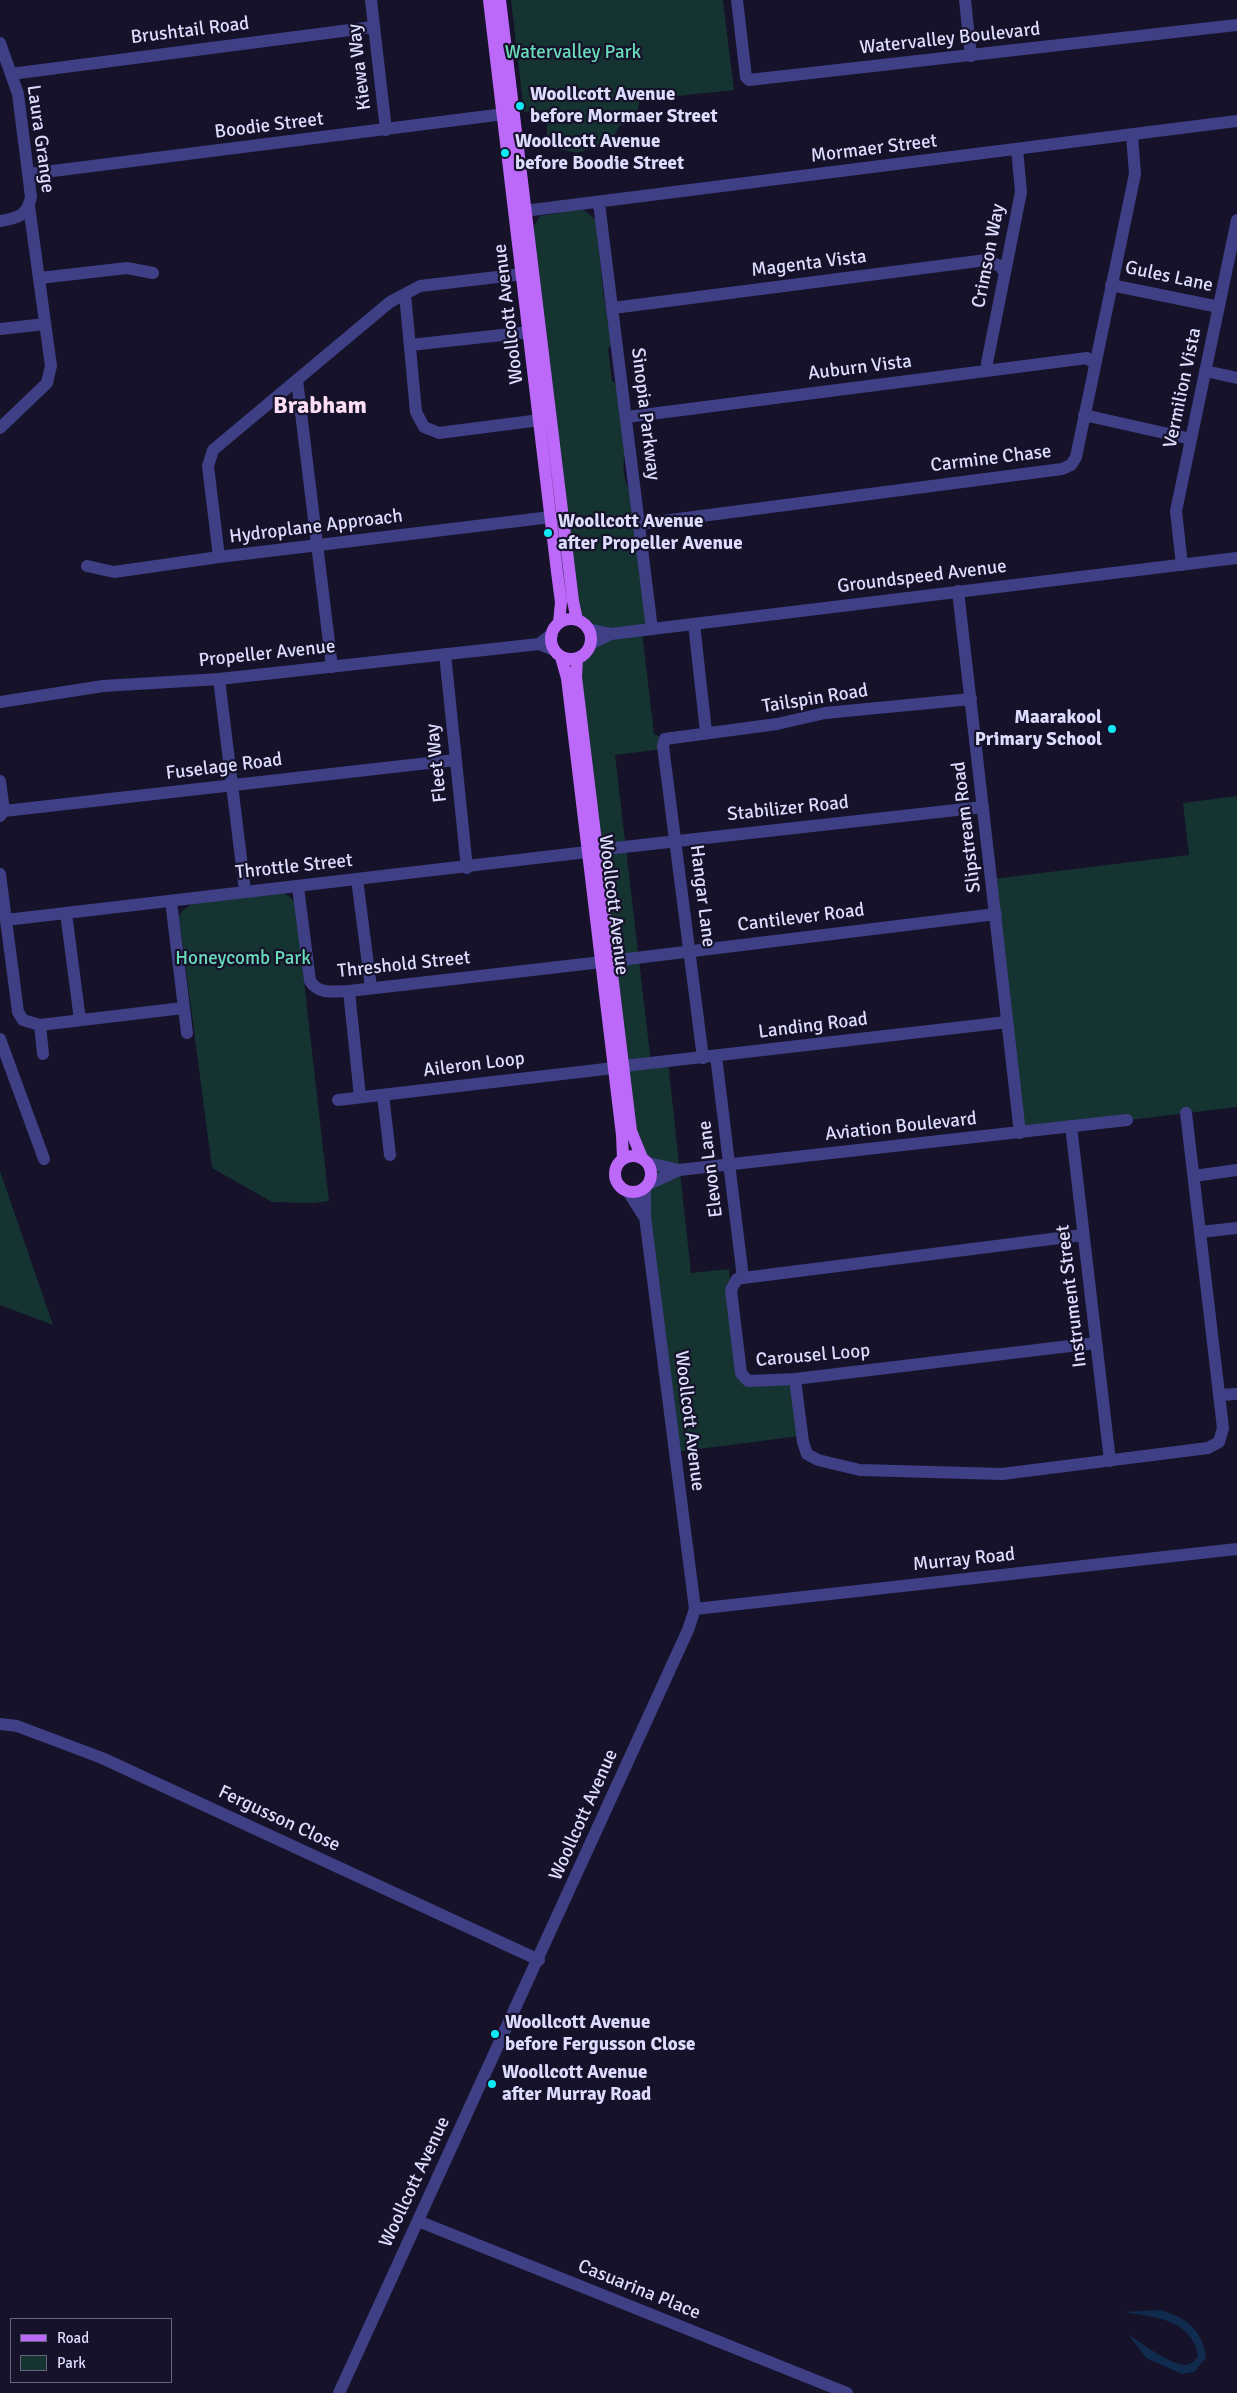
<!DOCTYPE html>
<html>
<head>
<meta charset="utf-8">
<style>
  body { margin:0 }
  #map { position:relative; width:1237px; height:2393px; overflow:hidden; background:#15122a; font-family:Signika,sans-serif }
  canvas { display:block }
  .legend { position:absolute; left:10px; top:2318px; width:162px; height:65px; box-sizing:border-box; background:#15122a; border:1px solid #65637f; margin:0; padding:6px 9px; list-style:none; font-size:15px; color:#dedcfe }
  .legend li { display:flex; align-items:center; gap:10px; height:25px }
  .legend b { width:25px; border:1px solid #65637f }
</style>
</head>
<body>
<div id="map">
<canvas width="1237" height="2393"></canvas>
<ul class="legend">
<li><b style="height:6px;background:#bc68f9"></b>Road</li>
<li><b style="height:14px;background:#153331"></b>Park</li>
</ul>
</div>
<script>
const g = document.querySelector('canvas').getContext('2d');
g.lineJoin = 'round';
function fill(path, color) { g.fillStyle = color; g.fill(path, 'evenodd'); }
function trace(path, color, width, dash) { g.strokeStyle = color; g.lineWidth = width; g.lineCap = dash ? 'butt' : 'round'; g.setLineDash(dash || []); g.stroke(path); }
function label(font, color, halo, rows, align = 'center') {
  g.font = font + ' Signika,sans-serif'; g.lineWidth = 4.5; g.setLineDash([]); g.textBaseline = 'middle'; g.strokeStyle = halo; g.fillStyle = color; for (const [text, x, y, turn = 0] of rows) {
    g.save(); g.translate(x, y); g.rotate((+turn || 0) * Math.PI / 180); g.textAlign = isNaN(turn) ? turn : align; if (halo) g.strokeText(text, 0, 0); g.fillText(text, 0, 0); g.restore();
  }
}
fill(new Path2D(`
  M511 0H723L734 90 640 100 634 123 620 125 610 143 577 153 555 148 547 135V110L524 112Z
  M583 209 596 220 603 291 612 344 608 349 612 381 617 385 626 454C621 462 624 484 631 491L652 629 642 631 654 734 665 739 664 749 615 755 651 1063 668 1062 691 1273 729 1269 741 1373 744 1377 795 1379 800 1436 675 1452 645 1217 652 1174 632 1134 577 658 583 655 590 644 588 629 577 620 532 229 540 216Z
  M1237 796V1107L1020 1133 992 879 1189 855 1183 803Z
  M284 892 295 902 329 1201 313 1203 272 1202 212 1168 179 917 182 911 193 903Z
  M0 1171 53 1325 0 1305Z`), '#153331');
fill(new Path2D(`
  M1161 2310C1187 2319 1202 2328 1206 2358L1194 2372 1182 2374 1146 2358 1129 2335C1141 2343 1171 2365 1185 2365 1191 2365 1194 2361 1198 2357 1193 2319 1154 2317 1124 2312Z`), '#112b4e');
trace(new Path2D(`
  M371 0 386 130
  M737 0 746 77 749 80 1237 25
  M965 0 971 56
  M0 43 18 94 31 197C27 216 18 218 0 221
  M11 74 373 27
  M29 174 512 113
  M599 203 652 629
  M516 212 1237 121
  M40 278 127 268 153 273
  M1111 285 1219 307
  M405 294 416 412 424 427 439 433 540 420
  M613 308 986 260 1000 266 1005 273
  M0 329 45 324
  M410 345 530 332
  M988 370 987 363 1021 192 1017 149
  M1205 371 1237 378
  M297 380 332 667
  M1084 415 1191 439
  M627 417 1087 358 1095 364
  M0 428 47 383 51 366 29 206
  M640 524 1062 469 1071 465 1076 457 1135 174 1132 135
  M219 557 208 466 213 450 390 302 420 286 523 274
  M1182 565 1176 511 1237 220
  M87 566 114 572 219 557 551 517
  M958 591 1020 1133
  M694 624 706 732
  M588 629 611 634
  M539 644 552 634
  M590 644 611 634 1237 558
  M445 654 467 868
  M219 679 245 891
  M0 702 103 686 219 679 539 644 554 650
  M0 781 4 811
  M0 816 4 811 455 760
  M597 850 983 807
  M0 874 18 1012 23 1020 40 1025 183 1008
  M357 879 371 988
  M298 887 310 981C319 995 333 991 349 991L602 962
  M171 901 187 1033
  M66 913 80 1020
  M6 920 587 852
  M611 961 996 914
  M349 991 360 1097
  M40 1025 43 1054
  M0 1039 44 1159
  M716 1056 743 1278
  M703 1058 663 746 665 739 777 724 825 713 971 699
  M624 1066 1007 1022
  M383 1095 390 1155
  M338 1100 614 1068
  M1071 1126 1110 1461
  M648 1163 679 1170
  M1194 1176 1237 1170
  M649 1184 679 1170 1127 1120
  M629 1193 643 1215
  M1200 1232 1237 1228
  M1083 1235 743 1278 737 1279 731 1290 741 1373 748 1381 795 1379 1095 1343
  M795 1379 803 1442 807 1454 818 1460 860 1470 1002 1474 1208 1448 1219 1442 1223 1428 1186 1113
  M1219 1395 1237 1394
  M695 1609 1237 1549
  M0 1724 17 1726 102 1758 539 1960
  M418 2221 847 2393
  M339 2393 688 1630 695 1609 645 1217V1189`), '#3f3f86', 12);
trace(new Path2D(`
  M489 0 557 572 561 602 559 623
  M500 0 573 601 577 620
  M551 639a20 20 0 1 1 40 0a20 20 0 1 1-40 0Z
  M561 657 567 678 622 1135 623 1159
  M577 658 576 677 631 1131 642 1158
  M615 1174a18 18 0 1 1 36 0a18 18 0 1 1-36 0Z`), '#bc68f9', 12);
for (const [x, y, r, color] of [
  [520,106,5,"#10e9f5"],
  [505,153,5,"#10e9f5"],
  [548,533,5,"#10e9f5"],
  [1112,729,5,"#10e9f5"],
  [495,2034,5,"#10e9f5"],
  [492,2084,5,"#10e9f5"]
]) { const dot = new Path2D(); dot.arc(x, y, r, 0, 2 * Math.PI); g.fillStyle = color; g.fill(dot); trace(dot, '#15122a', 2); }
label('19px', '#dedcfe', '#15122a', [
  ["Brushtail Road",190,31,-7],
  ["Watervalley Boulevard",950,39,-6],
  ["Kiewa Way",360,67,-97],
  ["Boodie Street",269,126,-7],
  ["Laura Grange",40,139,82],
  ["Mormaer Street",874,149,-7],
  ["Crimson Way",989,256,-79],
  ["Magenta Vista",809,264,-7],
  ["Gules Lane",1169,277,12],
  ["Woollcott Avenue",509,314,-97],
  ["Auburn Vista",860,368,-7],
  ["Vermilion Vista",1183,388,-78],
  ["Sinopia Parkway",645,414,83],
  ["Carmine Chase",991,459,-7],
  ["Hydroplane Approach",316,527,-7],
  ["Groundspeed Avenue",922,577,-7],
  ["Propeller Avenue",267,654,-6],
  ["Tailspin Road",815,699,-9],
  ["Fleet Way",437,763,-96],
  ["Fuselage Road",224,767,-7],
  ["Stabilizer Road",788,809,-6],
  ["Slipstream Road",967,827,-97],
  ["Throttle Street",294,867,-6],
  ["Hangar Lane",702,896,83],
  ["Woollcott Avenue",613,905,83],
  ["Cantilever Road",801,918,-7],
  ["Threshold Street",404,965,-6],
  ["Landing Road",813,1026,-7],
  ["Aileron Loop",474,1065,-7],
  ["Aviation Boulevard",901,1127,-6],
  ["Elevon Lane",711,1169,-97],
  ["Instrument Street",1072,1296,-97],
  ["Carousel Loop",813,1356,-5],
  ["Woollcott Avenue",689,1421,83],
  ["Murray Road",964,1560,-6],
  ["Woollcott Avenue",584,1815,-66],
  ["Fergusson Close",279,1819,25],
  ["Woollcott Avenue",415,2182,-65],
  ["Casuarina Place",639,2290,22]
]);
label('19px', '#69dcba', '#15122a', [
  ["Watervalley Park",573,53],
  ["Honeycomb Park",243,959]
]);
label('bold 19px', '#dedcfe', '#15122a', [
  ["Woollcott Avenue",530,95],
  ["before Mormaer Street",530,117],
  ["Woollcott Avenue",515,142],
  ["before Boodie Street",515,164],
  ["Woollcott Avenue",558,522],
  ["after Propeller Avenue",558,544],
  ["Maarakool",1102,718,"right"],
  ["Primary School",1102,740,"right"],
  ["Woollcott Avenue",505,2023],
  ["before Fergusson Close",505,2045],
  ["Woollcott Avenue",502,2073],
  ["after Murray Road",502,2095]
], 'left');
label('bold 24px', '#fedef4', '#15122a', [
  ["Brabham",320,407]
]);
</script>
</body>
</html>
